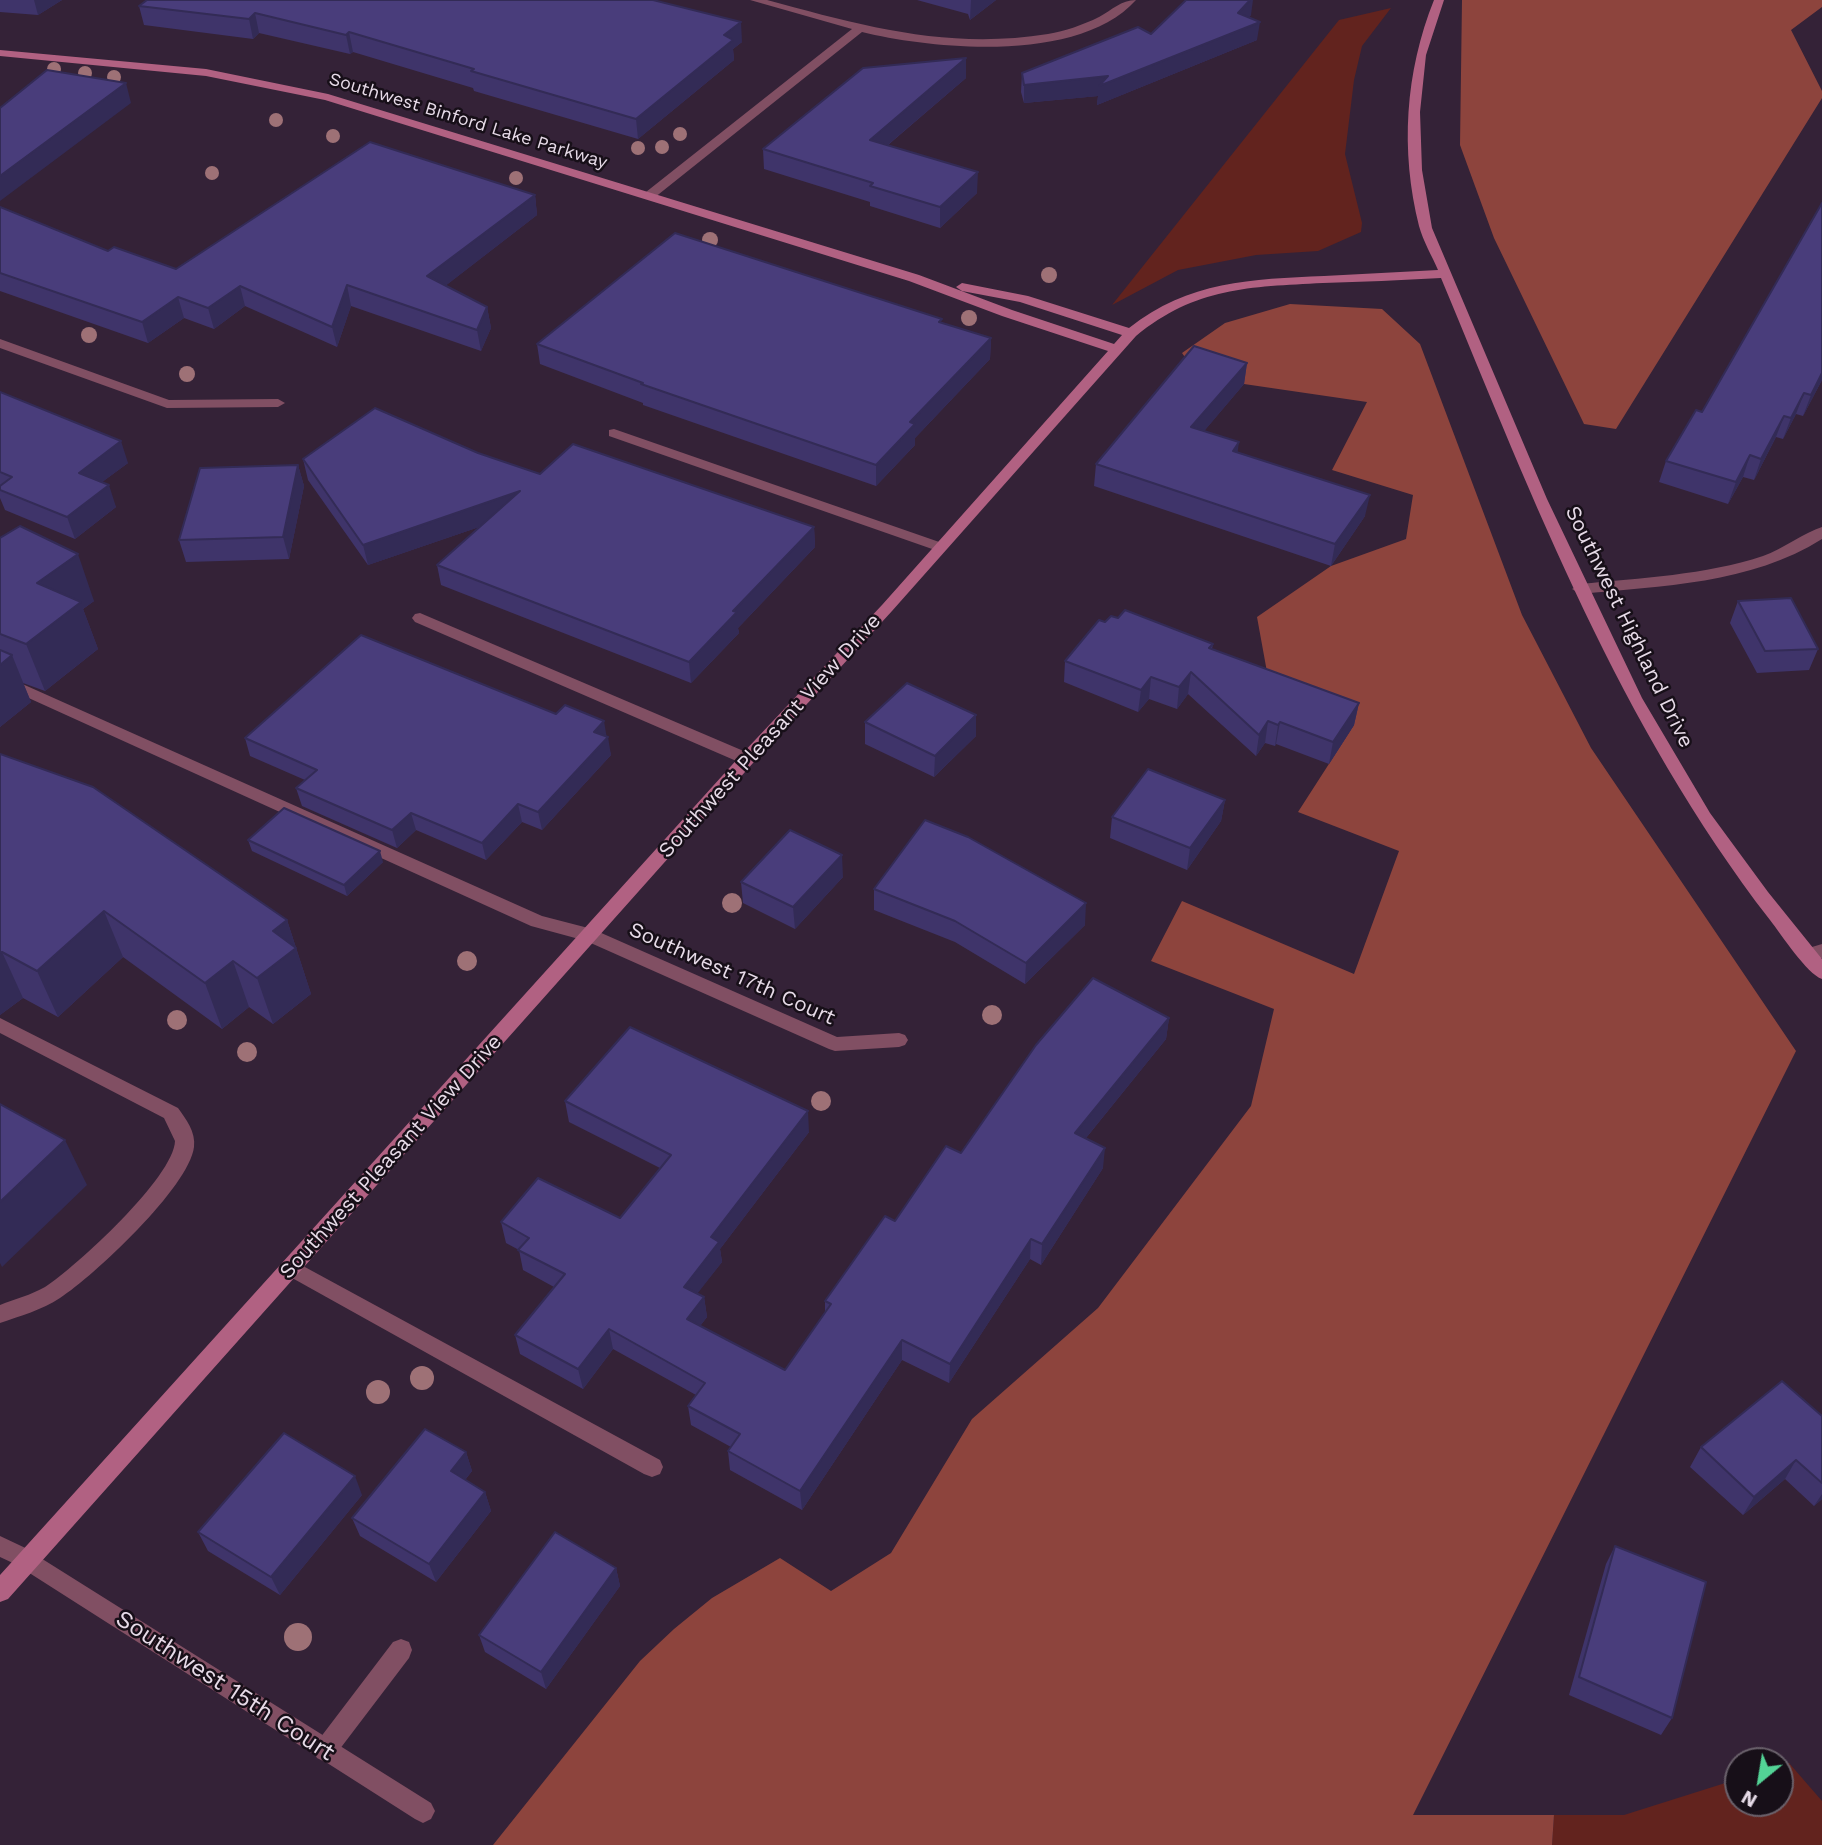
<!DOCTYPE html>
<html>
<head>
<meta charset="utf-8">
<style>
  body { margin:0 }
  #map { position:relative; width:1822px; height:1845px; overflow:hidden; background:#342237; font-family:"Work Sans",sans-serif }
  canvas { display:block }
  .north { position:absolute; left:1724px; top:1747px; width:70px; height:70px; box-sizing:border-box; background:#170f18; border:2px solid #6a616b; border-radius:50%; rotate:210deg; font-size:19px; font-weight:700; line-height:28px; text-align:center; color:#e7dbe8 }
  .north::after { content:''; display:block; margin:auto; width:24px; height:32px; background:#53d396; clip-path:polygon(50% 0,100% 100%,50% 72%,0 100%) }
</style>
</head>
<body>
<div id="map">
<canvas width="1822" height="1845"></canvas>
<div class="north">N</div>
</div>
<script>
const g = document.querySelector('canvas').getContext('2d');
g.lineJoin = 'round';
function fill(path, color) { g.fillStyle = color; g.fill(path, 'evenodd'); }
function trace(path, color, width, dash) { g.strokeStyle = color; g.lineWidth = width; g.lineCap = dash ? 'butt' : 'round'; g.setLineDash(dash || []); g.stroke(path); }
function label(font, color, halo, rows, align = 'center') {
  g.font = font + ' "Work Sans",sans-serif'; g.lineWidth = 5; g.setLineDash([]); g.textBaseline = 'middle'; g.strokeStyle = halo; g.fillStyle = color; for (const [text, x, y, turn = 0] of rows) {
    g.save(); g.translate(x, y); g.rotate((+turn || 0) * Math.PI / 180); g.textAlign = isNaN(turn) ? turn : align; if (halo) g.strokeText(text, 0, 0); g.fillText(text, 0, 0); g.restore();
  }
}
fill(new Path2D(`
  M1391 8 1362 46 1354 80 1345 154 1362 223 1361 232 1318 251 1256 255 1178 270 1112 305 1339 20Z
  M1789 1763 1822 1801V1845H1552L1554 1815H1624L1738 1779V1803H1780V1766Z`), '#62231e');
fill(new Path2D(`
  M1462 0H1822V7L1791 30 1822 91V98L1616 429 1584 424 1494 238 1460 145Z
  M1290 304 1382 309 1420 344 1522 615 1591 748 1796 1051 1413 1815H1554L1552 1845H493L640 1661 674 1629 712 1598 780 1558 831 1591 891 1553 972 1419 1098 1308 1251 1106 1274 1009 1151 961 1182 901 1354 974 1399 851 1298 812 1354 725 1271 694 1257 617 1331 566 1406 539 1413 495 1332 470 1367 402 1244 384 1192 367 1182 353 1225 323Z`), '#8d443d');
fill(new Path2D(`
  M614 429 945 544 947 547 940 552 935 550 609 436V430Z
  M420 613 753 755 755 759 747 765 741 763 415 622 412 618 415 614Z
  M0 674 542 916 596 930 599 935 596 940 590 942 531 926 0 685Z
  M0 1018 178 1108C186 1119 196 1132 194 1147 189 1187 94 1276 60 1298 42 1310 20 1316 0 1323V1305C15 1299 31 1295 45 1287 76 1267 174 1177 175 1141L164 1118 0 1033Z
  M292 1260 660 1460 663 1467 660 1474 652 1477 644 1474 285 1274 282 1268 285 1262Z
  M0 1536 36 1553 39 1560 36 1567 28 1570 0 1557Z
  M401 1639 409 1642 412 1650 409 1658 333 1758 325 1762 317 1758 313 1750 317 1742 393 1642Z`), '#814f63');
fill(new Path2D(`
  M750 0H767C863 26 948 50 1048 34 1065 31 1083 25 1099 17 1112 10 1121 0 1136 0 1080 63 936 50 862 32L654 198H646V192L852 29Z
  M0 339 169 400 278 399 285 403 278 407 167 408 0 348Z
  M1822 527V539C1751 584 1661 586 1580 594L1572 589 1580 584C1641 578 1705 575 1763 556 1783 549 1805 532 1822 527Z
  M590 928 837 1037 899 1033 905 1035 908 1040 905 1045 899 1047 835 1051 829 1049 584 940 581 935 584 930Z
  M1822 944V958L1808 962 1802 960 1799 955 1802 950Z
  M28 1550 431 1803 435 1811 431 1819 423 1823 415 1819 20 1567 17 1560 20 1553Z`), '#814f63');
fill(new Path2D(`
  M1434 0H1444L1426 55 1420 112 1422 170 1432 228 1547 499 1642 698 1710 813 1768 892 1822 959V979C1807 974 1781 934 1770 920 1618 722 1536 506 1441 278 1401 280 1362 282 1323 283 1249 287 1196 287 1136 336L892 611 753 763 8 1599 0 1602V1575L741 755 882 605 1108 351 1002 316 909 281 325 100 206 76 0 56V50L206 69 328 94 919 275 1012 310 1114 344 1122 335 1020 302 962 291 956 287 962 283 1028 296 1129 328C1188 281 1252 279 1324 276 1362 274 1400 272 1438 270 1432 256 1423 241 1419 226 1400 151 1405 72 1434 0Z`), '#b16182');
g.fillStyle = '#9e7176';
for (const [x, y, r] of [
  [54,69,7],
  [85,73,7],
  [114,77,7],
  [276,120,7],
  [680,134,7],
  [333,136,7],
  [662,147,7],
  [638,148,7],
  [212,173,7],
  [516,178,7],
  [710,240,8],
  [1049,275,8],
  [969,318,8],
  [89,335,8],
  [187,374,8],
  [732,903,10],
  [467,961,10],
  [992,1015,10],
  [177,1020,10],
  [247,1052,10],
  [821,1101,10],
  [422,1378,12],
  [378,1392,12],
  [298,1637,14]
]) { g.beginPath(); g.arc(x, y, r, 0, 2 * Math.PI); g.fill(); }
fill(new Path2D(`
  M0 0H62L38 15 0 12Z
  M917 0H996L970 20 968 14Z
  M139 6 742 42 733 49 734 60 638 139 474 91 473 88 353 52 350 54 259 33 253 39 144 25Z
  M1251 15 1249 17 1257 40 1097 105 1098 96 1024 103 1021 92 1022 73 1151 34Z
  M966 58V78L888 145 977 193 940 228 870 206V202L764 169 763 149Z
  M535 195 537 215 445 286 487 307 491 328 481 351 351 306 337 347 245 306 214 329 184 318 148 343 0 291V207L108 251 176 269Z
  M942 323 991 338 990 359 915 438V445L876 486 643 405V403L540 364 537 344Z
  M1247 363 1244 384 1204 431 1238 452 1365 516 1331 566 1094 486 1096 464Z
  M1822 380 1803 416 1796 414 1783 439 1776 437 1754 480 1743 477 1728 504 1659 482 1666 461 1702 412Z
  M0 392 128 463 102 482 116 507 75 539 5 510 0 498Z
  M478 453 540 474 814 527 815 547 738 628 739 633 691 683 441 585 437 565 479 527 368 565 308 480 303 459Z
  M298 465 304 486 289 559 186 562 179 540Z
  M0 538 94 601 83 609 98 649 45 691 23 683 31 702 0 727Z
  M1738 601 1818 649 1809 670 1757 673 1730 623Z
  M1118 618 1213 644 1212 649 1359 703 1354 725 1329 764 1276 744 1275 746 1265 743 1256 756 1188 694 1177 709 1149 699 1138 712 1064 682 1065 661 1105 622Z
  M976 715V736L934 777 865 744V722Z
  M606 737 611 755 542 830 522 822 486 860 416 830 397 848 302 806 296 788 305 780 250 756 245 738Z
  M0 754 287 920 311 994 273 1024 249 1007 222 1029 123 957 58 1017 23 998 0 1015Z
  M1225 800 1221 821 1187 870 1110 838 1112 817Z
  M248 840 383 862 347 896 252 851Z
  M843 877 795 929 743 903 741 882Z
  M874 889 1085 925 1025 984 955 942 874 910Z
  M1169 1018 1166 1039 1086 1138 1103 1168 1041 1265 1030 1259 949 1383 902 1360 802 1510 730 1470 728 1451 731 1447 691 1425 688 1406 696 1395 613 1349 583 1389 520 1354 515 1335 554 1287 523 1270 519 1250 506 1243 501 1222 620 1218 660 1168 569 1122 565 1101 809 1132 720 1249 722 1262 697 1293 704 1297 707 1317 700 1326 785 1370 825 1313V1301L895 1221 961 1153Z
  M1822 1416V1499L1814 1506 1785 1479 1743 1515 1690 1467 1701 1447Z
  M466 1452 472 1471 465 1480 485 1492 491 1511 436 1582 360 1536 352 1518Z
  M362 1495 280 1595 208 1551 198 1532Z
  M1615 1546 1672 1718 1661 1735 1569 1695 1606 1564Z
  M616 1568 620 1586 546 1689 485 1652 479 1635Z`), '#3f346a');
fill(new Path2D(`
  M34 0H62L38 15Z
  M971 0H996L970 20Z
  M1250 0H1253L1251 15 1236 31 1238 13Z
  M255 13 259 33 253 39 249 19Z
  M741 22 742 42 733 49 734 60 638 139 636 119 724 35Z
  M1260 22 1257 40 1097 105 1098 96 1024 103V85Z
  M349 32 353 52 350 54 346 35Z
  M966 58V78L870 160V140Z
  M126 83 131 103 0 201V176Z
  M978 172 977 193 940 228V207Z
  M535 195 537 215 431 297 427 276Z
  M347 285 351 306 337 347 332 327Z
  M240 286 245 306 214 329 208 308Z
  M178 297 184 318 148 343 142 322Z
  M487 307 491 328 481 351 477 330Z
  M991 338 990 359 915 438V445L876 486V465L910 422Z
  M1247 363 1244 384 1189 449 1191 427Z
  M1822 373V380L1803 416 1811 395Z
  M1804 393 1796 414 1783 439 1791 418Z
  M1784 416 1776 437 1754 480 1761 459Z
  M121 441 128 463 86 494 79 473Z
  M1239 442 1236 464 1233 451Z
  M1750 455 1743 477 1728 504 1736 482Z
  M298 465 304 486 289 559 283 537Z
  M109 485 116 507 75 539 67 517Z
  M520 491 523 512 368 565 363 545Z
  M1370 495 1365 516 1331 566 1335 544Z
  M814 527 815 547 738 628 739 633 691 683 689 662 733 611Z
  M78 554 94 601 83 609 98 649 45 691 26 644 37 583Z
  M12 655 31 702 0 727V665Z
  M1191 672 1188 694 1177 709 1179 687Z
  M1151 677 1149 699 1138 712 1141 690Z
  M1359 703 1354 725 1329 764 1333 742Z
  M976 715V736L934 777 935 756Z
  M604 721 607 739 608 737 611 755 542 830 538 812 594 732Z
  M1268 721 1265 743 1256 756 1259 735Z
  M1280 722 1276 744 1275 746 1278 725Z
  M1225 800 1221 821 1187 870 1190 848Z
  M518 804 522 822 486 860 482 843Z
  M411 813 416 830 397 848 392 830Z
  M380 851 383 862 347 896 344 885Z
  M842 855 843 877 795 929 793 907Z
  M1086 903 1085 925 1025 984 1026 963Z
  M104 911 123 957 58 1017 37 971Z
  M287 920 311 994 273 1024 257 978 273 931Z
  M2 952 23 998 0 1015V953Z
  M233 961 249 1007 222 1029 205 983Z
  M1169 1018 1166 1039 1073 1154 1075 1133Z
  M808 1111 809 1132 720 1249 722 1262 687 1307 684 1287 711 1237Z
  M65 1140 87 1185 2 1267 0 1263V1202Z
  M1105 1148 1103 1168 1041 1265 1042 1244Z
  M1031 1239 1030 1259 949 1383 950 1364Z
  M704 1297 707 1317 690 1339 687 1319Z
  M609 1329 613 1349 583 1389 578 1369Z
  M902 1340V1360L802 1510 800 1491Z
  M466 1452 472 1471 457 1490 451 1471Z
  M1796 1460 1785 1479 1743 1515 1754 1497Z
  M355 1476 362 1495 280 1595 271 1577Z
  M485 1492 491 1511 436 1582 429 1564Z
  M1822 1494V1499L1814 1506Z
  M616 1568 620 1586 546 1689 541 1672Z`), '#332b56');
const building = new Path2D(`
  M147 0H653L741 22 724 35 733 40 636 119 471 71 474 69 349 32 346 35 255 13 249 19 139 6Z
  M1186 0H1250L1238 13 1260 22 1099 86 1108 76 1024 85 1022 73 1138 27 1151 34Z
  M966 58 870 140 978 172 940 207 870 186 873 183 763 149 863 68Z
  M47 70 126 83 0 176V108Z
  M370 142 535 195 427 276 487 307 477 330 347 285 332 327 240 286 208 308 178 297 142 322 0 273V207L108 251 114 247 176 269Z
  M1822 203V373L1811 395 1804 393 1791 418 1784 416 1761 459 1750 455 1736 482 1666 461 1696 410 1702 412Z
  M675 233 942 319 939 322 991 338 910 422 915 424 876 465 641 384 643 383 537 344Z
  M1194 346 1247 363 1191 427 1239 442 1233 451 1370 495 1335 544 1096 464Z
  M0 392 121 441 79 473 109 485 67 517 0 490V486L12 477 0 472Z
  M375 408 478 453 540 474 573 444 814 527 733 611 737 612 689 662 437 565 520 491 363 545 303 459Z
  M298 465 283 537 179 540 200 468Z
  M20 526 78 554 37 583 81 602 26 644 0 634V538Z
  M1791 598 1818 649 1765 651 1738 601Z
  M1125 610 1213 644 1209 648 1359 703 1333 742 1280 722 1278 725 1268 721 1259 735 1191 672 1179 687 1151 677 1141 690 1065 661 1099 620 1105 622 1111 616 1118 618Z
  M361 635 556 714 565 705 604 721 594 732 608 737 538 812 518 804 482 843 411 813 392 830 296 788 317 770 245 738Z
  M0 650 12 655 0 665Z
  M907 683 976 715 935 756 865 722Z
  M0 754 93 787 287 920 273 931 296 948 257 978 233 961 205 983 104 911 37 971 2 952 0 953Z
  M1148 769 1225 800 1190 848 1112 817Z
  M284 808 380 851 344 885 248 840Z
  M925 820 968 837 1086 903 1026 963 955 921 874 889Z
  M790 830 842 855 793 907 741 882Z
  M1093 978 1169 1018 1075 1133 1105 1148 1042 1244 1031 1239 950 1364 902 1340 800 1491 728 1451 740 1434 688 1406 705 1383 609 1329 578 1369 515 1335 565 1274 518 1250 529 1238 501 1222 538 1178 620 1218 671 1155 565 1101 630 1027 808 1111 711 1237 719 1242 684 1287 704 1297 687 1319 785 1370 831 1304 825 1301 885 1216 895 1221 946 1146 961 1153 1036 1045Z
  M0 1104 65 1140 0 1202Z
  M1782 1381 1822 1416V1483L1796 1460 1754 1497 1701 1447Z
  M425 1429 466 1452 451 1471 485 1492 429 1564 352 1518Z
  M284 1433 355 1476 271 1577 198 1532Z
  M555 1532 616 1568 541 1672 479 1635Z
  M1615 1546 1706 1582 1672 1718 1579 1677Z`);
fill(building, '#493d7b');
trace(building, '#332b56', 2);
label('18px', '#e7dbe8', '#170f18', [
  ["Southwest Binford Lake Parkway",468,121,17]
]);
label('21px', '#e7dbe8', '#170f18', [
  ["Southwest Highland Drive",1629,627,64],
  ["Southwest Pleasant View Drive",770,736,-48],
  ["Southwest 17th Court",732,974,24],
  ["Southwest Pleasant View Drive",391,1157,-48]
]);
label('24px', '#e7dbe8', '#170f18', [
  ["Southwest 15th Court",225,1686,33]
]);
</script>
</body>
</html>
